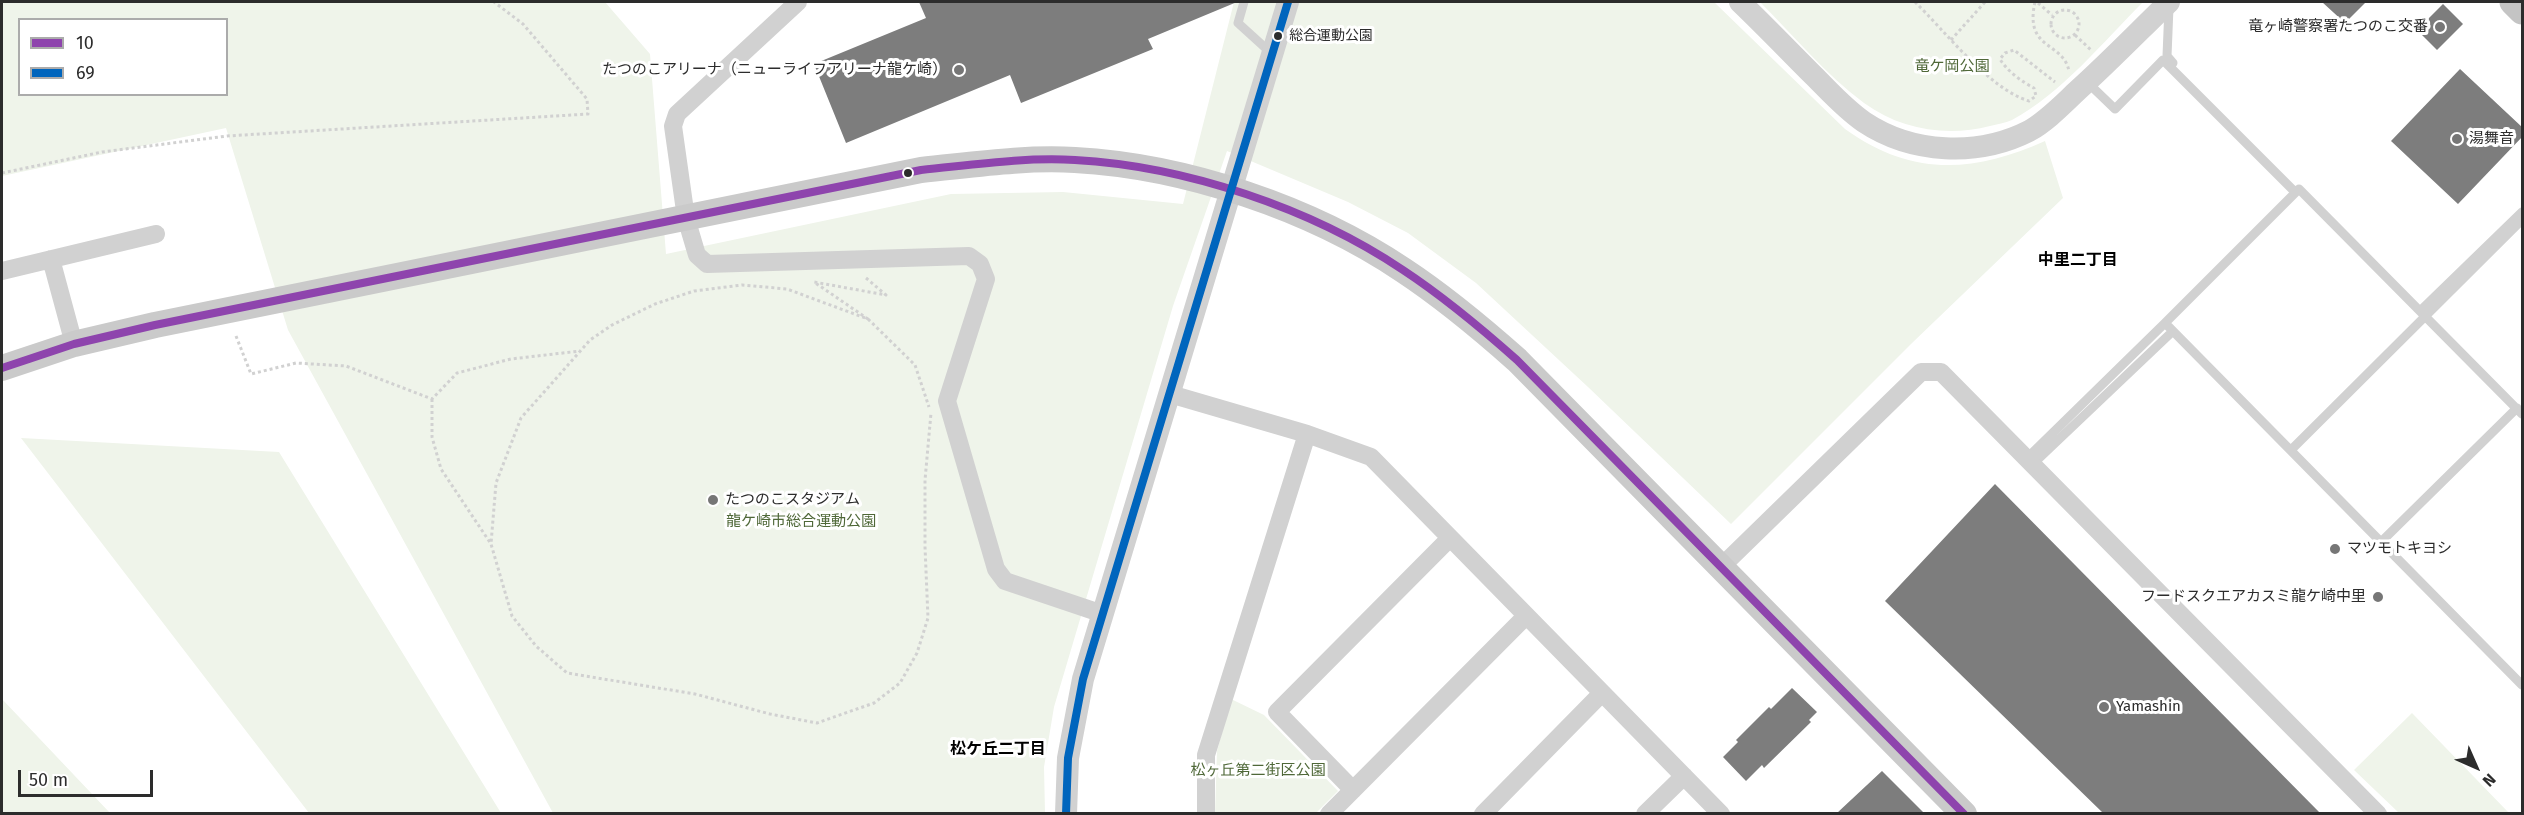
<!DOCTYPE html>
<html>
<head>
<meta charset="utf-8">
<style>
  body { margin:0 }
  #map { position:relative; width:2524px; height:815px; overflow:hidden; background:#fff; font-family:"Fira Sans",sans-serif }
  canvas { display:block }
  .frame { position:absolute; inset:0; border:3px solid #2c2c2c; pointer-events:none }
  .legend { position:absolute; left:18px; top:18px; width:210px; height:78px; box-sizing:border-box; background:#fff; border:2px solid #ababab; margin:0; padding:8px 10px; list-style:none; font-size:18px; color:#2c2c2c }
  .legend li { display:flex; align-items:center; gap:12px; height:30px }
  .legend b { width:30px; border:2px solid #ababab }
  .north { position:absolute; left:2446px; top:737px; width:60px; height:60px; -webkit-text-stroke:4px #fff; paint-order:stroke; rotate:135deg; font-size:16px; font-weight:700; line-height:24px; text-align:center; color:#2c2c2c }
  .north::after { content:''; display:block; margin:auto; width:21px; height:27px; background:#2c2c2c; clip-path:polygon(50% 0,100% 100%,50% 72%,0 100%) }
  .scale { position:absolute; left:18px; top:770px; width:135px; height:27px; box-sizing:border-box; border:3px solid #2c2c2c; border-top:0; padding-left:8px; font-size:18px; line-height:21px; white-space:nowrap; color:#2c2c2c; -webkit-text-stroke:4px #fff; paint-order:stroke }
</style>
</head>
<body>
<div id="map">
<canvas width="2524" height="815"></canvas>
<div class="frame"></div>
<ul class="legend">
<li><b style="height:8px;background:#8e44ad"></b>10</li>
<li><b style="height:8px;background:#0065bd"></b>69</li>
</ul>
<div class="north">N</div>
<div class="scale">50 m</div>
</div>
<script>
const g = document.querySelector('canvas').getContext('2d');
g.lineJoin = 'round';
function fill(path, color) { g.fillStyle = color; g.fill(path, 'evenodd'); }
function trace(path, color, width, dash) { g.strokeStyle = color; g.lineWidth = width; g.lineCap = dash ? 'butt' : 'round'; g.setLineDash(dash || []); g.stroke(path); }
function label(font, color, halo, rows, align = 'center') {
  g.font = font + ' "Fira Sans","Noto Sans JP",sans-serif'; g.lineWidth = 6; g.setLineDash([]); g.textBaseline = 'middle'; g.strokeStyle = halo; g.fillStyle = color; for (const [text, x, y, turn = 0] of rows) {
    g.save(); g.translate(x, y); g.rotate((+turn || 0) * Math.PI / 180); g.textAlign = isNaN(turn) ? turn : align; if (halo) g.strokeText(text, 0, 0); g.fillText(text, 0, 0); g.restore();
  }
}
fill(new Path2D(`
  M2 2H605L650 54 666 254 951 194 1063 192 1183 204 1234 2H1714L1845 129C1912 177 1973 173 2045 141L2063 198 1911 344 1731 524 1588 387 1476 283 1408 233 1348 202 1227 151 1173 306 1054 707 1044 767 1045 813H553L288 330 226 128 2 176ZM20 20H226V94H20Z
  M1760 2H2143C2104 41 2061 94 2012 120 2005 123 1997 124 1990 126 1947 137 1901 130 1864 103 1826 75 1794 36 1760 2Z
  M21 438 279 452 501 813H309Z
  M2 699 110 813H2Z
  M1231 699 1264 715 1338 791 1316 813 1215 814 1217 751Z
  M2412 713 2509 813H2399L2354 770Z`), '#eff4ea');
fill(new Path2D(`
  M919 2H1237L1148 39 1153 49 1021 103 1010 75 846 143 814 64 926 18Z
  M2322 2H2366L2345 23Z
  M2443 4 2463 24 2437 50 2417 30Z
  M2460 69 2523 128V136L2458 204 2391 141Z
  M1995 484 2320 813H2103L1885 601Z
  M1792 688 1817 712 1809 720 1811 722 1764 768 1762 765 1746 781 1723 757 1738 742 1736 740 1769 707 1771 709Z
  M1882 771 1924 813H1837Z`), '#7d7d7d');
trace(new Path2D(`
  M1915 2C1945 31 1989 89 2029 101L2036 96 2034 88C2022 82 2006 70 2000 59L2005 53 2014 50 2055 82
  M2035 2C2024 51 2063 41 2069 71
  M2038 3 2052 15
  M2051 24a14 14 0 1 1 28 0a14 14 0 1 1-28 0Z
  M2075 35 2091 50
  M1951 40 1985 2
  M2 173 102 152 227 136 588 114 587 99 523 24 494 2
  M866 278 886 295 814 282 868 319 787 289 742 285 694 291 655 304 612 325 590 340 521 418 496 483 491 544 512 616 536 646 567 673 695 694 770 714 817 723 874 703 900 683 917 653 928 618 925 547V480L931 413
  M868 319 915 365 929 407
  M236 336 251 374 296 363 346 366 432 399 457 373 511 359 580 351
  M432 399V437L441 469 491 544`), '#d1d1d1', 3, [3, 3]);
trace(new Path2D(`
  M1244 2 1238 23 1271 53
  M2169 7 2167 56 2173 63
  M2087 82 2115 109 2163 60 2295 192
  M2420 311 2522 212
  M2522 414 2299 189 2165 323 2522 685
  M2291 450 2522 220
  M2027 458 2165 323
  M2033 464 2173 331
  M2382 541 2517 408`), '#d1d1d1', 9);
trace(new Path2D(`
  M798 2 677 114 673 126 686 218 697 255 707 264 969 256 980 264 986 279 947 401 996 569 1005 581 1103 614
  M51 259 74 344
  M2 271 156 234
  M1170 394 1307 434 1371 457 1721 814
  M1720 568 1921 372H1941L2378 814
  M1353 790 1277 712 1450 538
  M1206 814V755L1307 434
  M1329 814 1526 616
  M1483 814 1602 693
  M1645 814 1684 776`), '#d1d1d1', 18);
trace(new Path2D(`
  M1740 2C1765 26 1789 51 1814 76 1830 92 1845 109 1864 122 1912 154 1978 157 2029 131 2047 121 2063 104 2078 90 2109 62 2139 31 2169 2
  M1066 814 1068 758 1083 679 1288 2`), '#d1d1d1', 22);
trace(new Path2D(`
  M2 368 74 344 155 325 921 170C972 165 1023 157 1075 160 1185 166 1311 208 1403 270 1444 297 1481 328 1517 360L1964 814`), '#cacaca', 26);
trace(new Path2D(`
  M2513 2 2522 11`), '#c4c4c4', 27);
trace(new Path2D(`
  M2 368 74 344 155 325 921 170C972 165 1023 157 1075 160 1185 166 1311 208 1403 270 1444 297 1481 328 1517 360L1964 814`), '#8e44ad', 8);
trace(new Path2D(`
  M1066 814 1068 758 1083 679 1288 2`), '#0065bd', 8);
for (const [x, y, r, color] of [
  [2440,27,6,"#767676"],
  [1278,36,5,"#2c2c2c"],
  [959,70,6,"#767676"],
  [2457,139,6,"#767676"],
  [908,173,5,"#2c2c2c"],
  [713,500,6,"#767676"],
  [2335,549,6,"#767676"],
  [2378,597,6,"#767676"],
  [2104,707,6,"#767676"]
]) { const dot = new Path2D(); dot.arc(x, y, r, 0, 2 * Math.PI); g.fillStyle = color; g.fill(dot); trace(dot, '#fff', 2); }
label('14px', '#2c2c2c', '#fff', [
  ["総合運動公園",1289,36]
], 'left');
label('15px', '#2c2c2c', '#fff', [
  ["竜ヶ崎警察署たつのこ交番",2428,27,"right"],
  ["たつのこアリーナ（ニューライフアリーナ龍ケ崎）",947,70,"right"],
  ["湯舞音",2469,139],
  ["たつのこスタジアム",725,500],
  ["マツモトキヨシ",2347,549],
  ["フードスクエアカスミ龍ケ崎中里",2366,597,"right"],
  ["Yamashin",2116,707]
], 'left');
label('15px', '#4f6838', '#fff', [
  ["竜ケ岡公園",1952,67],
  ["龍ケ崎市総合運動公園",801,522],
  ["松ヶ丘第二街区公園",1258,771]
]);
label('bold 16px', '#000', '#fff', [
  ["中里二丁目",2078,261],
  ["松ケ丘二丁目",998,750]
]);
</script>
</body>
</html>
